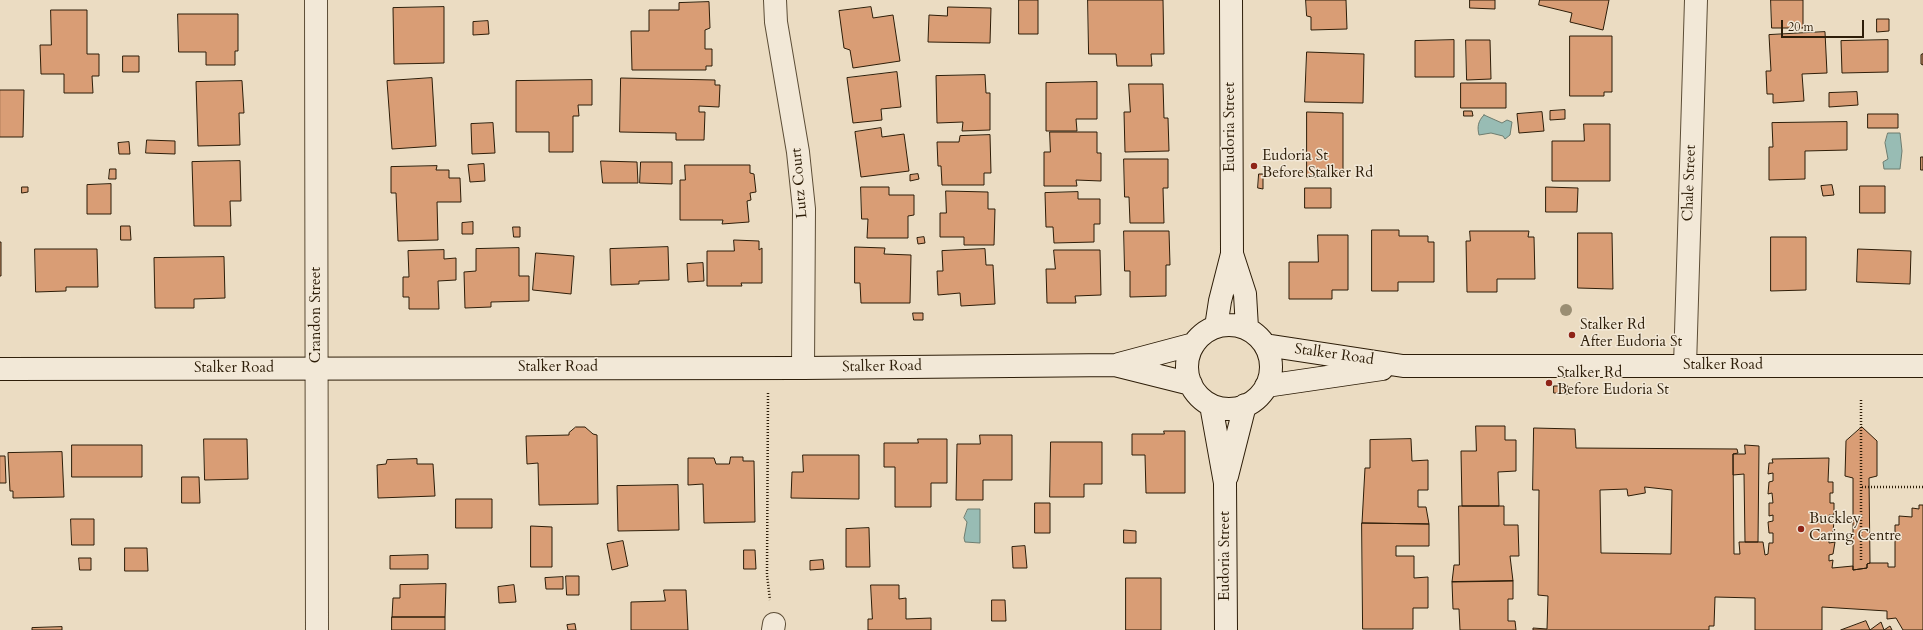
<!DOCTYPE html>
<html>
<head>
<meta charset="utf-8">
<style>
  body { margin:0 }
  #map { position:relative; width:1923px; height:630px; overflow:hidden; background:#ebdcc2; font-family:Cardo,serif }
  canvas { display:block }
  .scale { position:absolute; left:1781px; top:20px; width:83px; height:18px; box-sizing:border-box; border:2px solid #2d1d08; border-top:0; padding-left:5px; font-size:12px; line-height:14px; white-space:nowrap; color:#2d1d08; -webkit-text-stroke:3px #f2e8d7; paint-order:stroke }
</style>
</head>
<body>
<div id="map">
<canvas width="1923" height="630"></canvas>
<div class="scale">20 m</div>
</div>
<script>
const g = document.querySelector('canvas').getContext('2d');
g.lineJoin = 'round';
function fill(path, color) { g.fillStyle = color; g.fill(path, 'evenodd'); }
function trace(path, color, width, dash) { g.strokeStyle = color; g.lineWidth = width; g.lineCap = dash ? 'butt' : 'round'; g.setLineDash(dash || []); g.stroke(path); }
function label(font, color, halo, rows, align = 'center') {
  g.font = font + ' Cardo,serif'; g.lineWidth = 3; g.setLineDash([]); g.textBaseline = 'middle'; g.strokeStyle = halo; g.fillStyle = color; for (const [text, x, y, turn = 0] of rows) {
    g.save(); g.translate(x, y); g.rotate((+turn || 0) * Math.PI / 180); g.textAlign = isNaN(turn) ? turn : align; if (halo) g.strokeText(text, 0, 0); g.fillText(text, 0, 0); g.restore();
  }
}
const water = new Path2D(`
  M1484 115 1502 123 1507 120 1512 122 1510 135 1505 139 1503 136 1491 133 1479 135C1477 127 1478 121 1484 115Z
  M1888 133H1900L1902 151 1900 169H1884L1883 162 1888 159 1885 143Z
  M968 509H980V543L965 542 964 538 967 522 964 518Z`);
fill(water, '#98bcb4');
trace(water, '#6d7c6f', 1);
const building = new Path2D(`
  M1019 0H1038V34H1019Z
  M1088 0H1163L1164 54H1151L1152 66H1117L1116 54H1089Z
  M1306 0H1346L1347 29 1311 30V17L1307 16Z
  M1470 0H1495V9L1470 8Z
  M1540 0H1609L1603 30 1570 22 1572 13 1539 5Z
  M1771 0H1803V28H1772Z
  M709 2 710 28 705 30V49H712V66H706V70H632L631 31H649V10H679V3Z
  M444 7V63L394 64 393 8Z
  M871 7 873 18 893 15 900 61 853 68 850 50 844 48 839 11Z
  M948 7 991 8 990 43 928 42 929 15 947 16Z
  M51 10H87V54H99V76H92L93 93H64V74H41L40 45H51Z
  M178 14H238V51H235V65H206V52H179Z
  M1877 19H1889V31L1877 32Z
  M488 21 489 34 473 35V22Z
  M1825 32 1827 73 1802 74 1804 101 1773 103V94H1767L1766 71H1771L1769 35Z
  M1570 36H1612V92H1604V96H1570Z
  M1454 40V77H1415V41Z
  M1466 40H1490L1491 79 1467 80Z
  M1888 40V72L1842 73 1841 41Z
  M1307 52 1364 54 1363 103 1305 102Z
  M1923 54V65L1921 64V55Z
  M123 56H139V72H123Z
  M897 72 901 107 881 109 882 120 853 123 847 78Z
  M985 75 986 93H990V130L962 131 963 122 937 123 936 76Z
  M432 78 436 146 392 149 387 81Z
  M621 78 715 80V85H720L719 107 699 106V112H705L704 140H676V133L620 132Z
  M592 80V105H578L579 116H573V152H549V132H516V81Z
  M242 81 244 113H239L240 145 198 146 196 82Z
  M1097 82V119H1076L1077 131H1046V83Z
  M1461 83H1506V108H1461Z
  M1129 84H1163L1164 118H1168L1169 151 1125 152 1124 112H1130Z
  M0 90H24L23 137H0Z
  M1857 92 1858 105 1829 107V93Z
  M1565 110V119L1550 120V111Z
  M1464 111H1472L1473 116H1464Z
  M1307 112 1343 113V177H1307Z
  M1542 112 1544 131 1519 133 1517 114Z
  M1868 114H1898V128H1868Z
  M1847 122V150L1805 151V179L1769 180V147H1773L1772 123Z
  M493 123 495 153 472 154 471 124Z
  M1584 124H1610V181H1552V141H1584Z
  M881 128 882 137 904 134 909 171 861 177 855 132Z
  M1050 132H1097V153H1101V181L1076 180 1077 186H1044V152H1050Z
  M990 135 991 173H984V185H942L941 166H938L937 142H959L960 136Z
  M147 140 175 141V154L146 153Z
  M129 142 130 154H119L118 143Z
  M1921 157H1923V170H1921Z
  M1124 159H1168V188H1163L1164 223H1130L1129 197H1125Z
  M240 161 241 201H230L231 226H194L192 162Z
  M601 161 637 162 638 183H603Z
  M641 162H672V184L640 183Z
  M484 164 485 181 470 182 468 165Z
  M685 165H750V173L754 174 756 192 750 193 751 200 747 201 749 222 722 224 723 220H680V180H685Z
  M437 166 436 170H449V178H460L461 202H437L438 240 398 241 396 193H391V167Z
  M110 169H116V179H109Z
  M918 174 919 179 910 181V175Z
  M1259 174H1263V189L1258 188Z
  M111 184V214H87V185Z
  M1832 185 1834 195 1823 196 1821 186Z
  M1860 186H1885V213H1860Z
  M22 187H28V192L22 193Z
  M861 187H889V195H914V215L908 216V238H867L868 219H862Z
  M1546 187 1578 188 1577 212H1546Z
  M1305 188H1331V208H1305Z
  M946 191 988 192V209H995L994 245H964V237H940V213H946Z
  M1078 192V199H1100V224H1094V242L1054 243 1053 227H1046L1045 193Z
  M473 222V234H462V223Z
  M121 226H130L131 240H121Z
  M513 227H520V237H514Z
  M1372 230H1399V236H1428V242H1434V282H1398V291H1372Z
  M1124 231H1169L1170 265H1166V296L1130 297V271H1125Z
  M1470 231H1529L1528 237H1534L1535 279H1497V292H1467L1466 241H1470Z
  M1578 233H1612L1613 289 1578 288Z
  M1318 235H1348V290H1332V299H1289V262H1318Z
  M924 237 925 243 918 244 917 238Z
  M1771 237H1806V290L1771 291Z
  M734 240 759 241V250L762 248V283H741L742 286H707V251H734Z
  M0 242H1V276H0Z
  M668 247 669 280 639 281V284L611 285 610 249Z
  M855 247 885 248 884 254 911 255 910 303H861L860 283H855Z
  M519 248V276H529V301L491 302V307L465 308 464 272 476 271V249Z
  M35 249H97L98 287H66V291L36 292Z
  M985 249 986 265H993L995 304 961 306 960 293 938 295 937 271H943L942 251Z
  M1858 249 1911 251 1910 284 1857 282Z
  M444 250V259L456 258V280L438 281 439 309H409V297H403V277H409L408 251Z
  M1054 250H1100L1101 295 1075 296 1076 303H1047L1046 269H1055Z
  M536 253 574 256 571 294 533 290Z
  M224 257 225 298 194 299V308H155L154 258Z
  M703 263 704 281 688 282 687 264Z
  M913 313H923V320H914Z
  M1554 386H1568V394L1554 393Z
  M1476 426H1505V440H1516V471L1498 472 1499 506H1462L1461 451H1476Z
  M576 427H585L593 434 597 435 598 504 539 505 538 463 527 464 526 436 569 435V433Z
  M1862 427 1877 441V476L1869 478 1870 563 1867 564V568L1853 570V478L1845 476 1846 441Z
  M1534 428 1575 429 1576 448 1737 449 1738 453 1733 454 1734 554H1740L1739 542H1763L1765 555 1768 554 1769 543H1773V533H1769L1768 522 1773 521V515L1769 516V503H1773L1772 493 1768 494 1769 482 1773 481V473L1768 474 1769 463H1773L1772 459 1829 458 1828 482H1833V493H1830V503H1834V515H1829V521H1834L1833 532 1829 534V543L1835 542 1833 554 1829 555V561L1833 560 1832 568 1853 566V570L1867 568V564L1870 563H1888V567H1895V525H1899V516L1912 517V508L1919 509V505H1923V630H1903L1896 618 1887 619V611L1822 607V630H1755V598L1715 597 1714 626H1709V630H1533V628L1547 629 1548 596 1538 595 1539 490H1533ZM1645 487 1672 490 1671 554 1601 553 1600 490 1627 489 1628 496 1645 493Z
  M1164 431H1185V493H1146L1145 455H1132V434H1164Z
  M980 435H1012V480H983V500H956L957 444H980Z
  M204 439H247L248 479 205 480Z
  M918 439H947V483H931V507H895V467H884V443H918Z
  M1411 439 1412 461 1428 460V490H1418V507H1426L1429 524 1362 523 1365 468H1370V440Z
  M1051 442H1102V484H1084V497H1050Z
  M72 445H142V477H72Z
  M1745 445 1759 446 1758 542H1745L1744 474 1733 475V454H1745Z
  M62 452 64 497 13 498V491H10L8 453Z
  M803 455H859V499L791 498 792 472H803Z
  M0 456H5L6 483H0Z
  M731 457H743V461H754L755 522 704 523 703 484 688 485V458H714L716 464H729Z
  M417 459V464H433L435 496 378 498 377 465 386 464 387 460Z
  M182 477H199L200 503H182Z
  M678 485 679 530 618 531 617 486Z
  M456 499H492V528H456Z
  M1035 503H1050V533H1035Z
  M1459 506H1504V525H1518L1519 556H1510L1513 581 1452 582 1454 565H1459Z
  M71 519H94V545H72Z
  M1362 523 1429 524V546H1396V556H1414V578L1428 577V608H1413V629H1363Z
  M531 526 552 527V567H531Z
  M869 528 870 567H846V529Z
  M1124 530 1136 531V543H1124Z
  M623 541 628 566 612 570 607 544Z
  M1025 546 1027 568H1013L1012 547Z
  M125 548H147L148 571H125Z
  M744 550H755L756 569H744Z
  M428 555V569H390V556Z
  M79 558H91V570H80Z
  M823 560 824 569 810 570V561Z
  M566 576H579V595H567Z
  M563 577V589H546L545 578Z
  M1126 578H1161V630H1126Z
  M1513 581V599H1508V621H1515L1516 630H1460L1459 609H1453L1452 582Z
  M446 584 445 617H392L393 598H400V585Z
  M514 585 516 602 499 603 498 587Z
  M871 585H899V599L906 598V619L931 618V630H868V619H872Z
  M664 590H686L688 630H631V602L665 601Z
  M992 600H1005L1006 621H992Z
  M392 617H445V630H392Z
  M1866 621 1870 630 1881 622 1884 630 1890 626 1892 630H1841Z
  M575 624 576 630H568L567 625Z
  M62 627V630H32V628Z`);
fill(building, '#d99d75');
trace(building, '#2d1d08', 1);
const street = new Path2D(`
  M316 0 317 630
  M775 0 776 22 798 152 804 209 803 368
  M1685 366 1696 0
  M773 630 774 624`);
const secondary = new Path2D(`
  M1232 254 1245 294 1247 328
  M1187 367a42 42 0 1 1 84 0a42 42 0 1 1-84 0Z
  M1216 327 1220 301 1232 254 1231 0
  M1265 345 1403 366H1923
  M1119 364 1194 344
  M0 369 803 368 1115 365 1191 384
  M1266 386 1382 369
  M1211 405 1225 483 1226 630
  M1227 476 1245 405`);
trace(street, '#5c4d36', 24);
trace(secondary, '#2d1d08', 24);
trace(new Path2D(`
  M768 393 767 575 770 600
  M1861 400V562
  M1862 487H1923`), '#2d1d08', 2.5, [1, 2]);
trace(street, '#f2e8d7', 22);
trace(secondary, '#f2e8d7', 22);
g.fillStyle = '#9a8e73';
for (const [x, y] of [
  [1566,310]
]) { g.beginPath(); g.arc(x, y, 6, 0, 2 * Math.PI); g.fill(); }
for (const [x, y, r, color] of [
  [1254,166,4,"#8f2418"],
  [1572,335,4,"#8f2418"],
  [1549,383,4,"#8f2418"],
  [1801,529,4,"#8f2418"]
]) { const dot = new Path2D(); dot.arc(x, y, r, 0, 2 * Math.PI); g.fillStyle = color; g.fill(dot); trace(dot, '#f2e8d7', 1.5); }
label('15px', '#2d1d08', '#f2e8d7', [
  ["Eudoria Street",1231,127,-90],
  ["Lutz Court",800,183,-95],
  ["Chale Street",1690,183,-88],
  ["Crandon Street",317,315,-90],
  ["Stalker Road",1334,355,8],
  ["Stalker Road",1723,366],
  ["Stalker Road",882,367,-1],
  ["Stalker Road",558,368],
  ["Stalker Road",234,369],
  ["Eudoria Street",1226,556,-90]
]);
label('15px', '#2d1d08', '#f2e8d7', [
  ["Eudoria St",1262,157],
  ["Before Stalker Rd",1262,174],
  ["Stalker Rd",1580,326],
  ["After Eudoria St",1580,343],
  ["Stalker Rd",1557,374],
  ["Before Eudoria St",1557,391],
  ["Buckley",1809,520],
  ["Caring Centre",1809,537]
], 'left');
</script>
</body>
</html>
